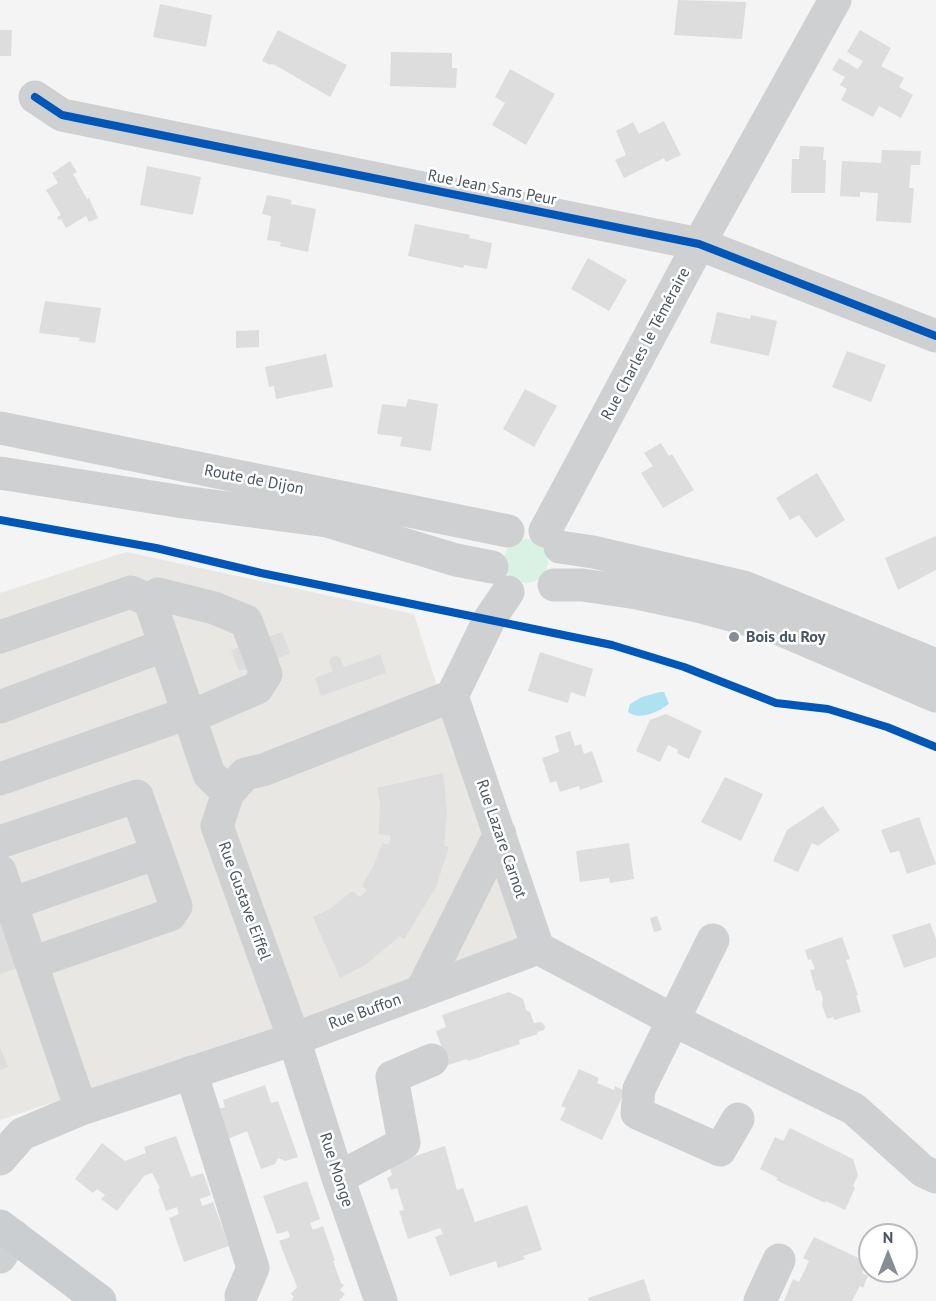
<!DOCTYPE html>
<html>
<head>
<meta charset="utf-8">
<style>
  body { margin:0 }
  #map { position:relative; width:936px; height:1301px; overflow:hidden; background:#f4f4f4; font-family:"PT Sans",sans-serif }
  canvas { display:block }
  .north { position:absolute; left:858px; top:1223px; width:60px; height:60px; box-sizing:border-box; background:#fff; border:2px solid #b7bbc0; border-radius:50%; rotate:0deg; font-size:16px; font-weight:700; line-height:24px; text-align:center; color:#4a5661 }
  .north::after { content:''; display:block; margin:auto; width:21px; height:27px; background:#868d94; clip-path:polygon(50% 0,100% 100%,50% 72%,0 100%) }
</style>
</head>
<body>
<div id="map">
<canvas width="936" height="1301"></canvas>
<div class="north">N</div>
</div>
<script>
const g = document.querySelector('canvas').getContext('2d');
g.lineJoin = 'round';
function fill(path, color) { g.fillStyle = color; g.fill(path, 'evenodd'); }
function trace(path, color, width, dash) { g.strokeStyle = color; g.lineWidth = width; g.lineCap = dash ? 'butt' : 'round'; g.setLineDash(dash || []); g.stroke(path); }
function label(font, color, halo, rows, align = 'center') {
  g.font = font + ' "PT Sans",sans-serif'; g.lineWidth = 5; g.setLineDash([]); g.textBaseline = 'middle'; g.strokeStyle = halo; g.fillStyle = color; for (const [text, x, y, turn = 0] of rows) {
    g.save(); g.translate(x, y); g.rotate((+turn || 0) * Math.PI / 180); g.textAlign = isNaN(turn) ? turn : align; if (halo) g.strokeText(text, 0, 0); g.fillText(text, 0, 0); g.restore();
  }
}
fill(new Path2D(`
  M126 552 414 614 520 946 0 1120V593Z`), '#e8e7e3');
fill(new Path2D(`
  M504 561a22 22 0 1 1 44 0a22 22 0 1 1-44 0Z`), '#d9f2e3');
fill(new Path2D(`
  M660 692H664L669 704C658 712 639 721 628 712L630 704 642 697Z`), '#aee2f0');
fill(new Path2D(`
  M678 0 746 2 742 39 674 35Z
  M160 4 212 15 206 47 153 37Z
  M0 30H12L11 56H0Z
  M278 30 347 65 330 97 275 65 271 64 270 65 262 61Z
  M860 30 891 48 881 66 904 78 899 87 913 95 901 118 879 106 873 117 841 100 847 89 840 85 845 77 832 70 839 58 858 69 863 61 847 52Z
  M391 52 452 53V68H457L456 88 390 86Z
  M510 69 555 94 526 145 492 125 505 103 495 97Z
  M664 121 681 155 666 162 664 158 624 178 615 160 626 155 616 131 633 122 639 134Z
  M800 146 824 147 823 160H826L825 193H791L792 159H799Z
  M882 150 921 151 920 165H911L909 188H914L911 223 876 221 878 193 860 192V197L840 196 842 161 881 163Z
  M70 161 77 172 73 174 87 199 89 198 98 218 89 222 86 216 66 228 61 219 59 220 57 217 61 215 46 190 58 183 52 173Z
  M147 166 201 177 193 215 140 205Z
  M267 195 288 199 292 201 291 204 316 209 308 252 280 246 281 242 267 240 271 216 262 214Z
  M415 224 470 235 469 238 492 243 487 269 464 265 463 268 408 256Z
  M588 258 627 280 609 311 571 289Z
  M45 301 101 308 95 343 79 341 80 338 39 333Z
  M717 312 750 319 751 315 777 321 769 356 710 343Z
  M259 330V347L236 348V331Z
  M847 351 886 365 871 402 832 387Z
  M326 354 333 387 276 399 274 386 269 387 265 367Z
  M525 389 557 406 534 447 503 429Z
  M408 399 438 404 431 451 400 446 402 437 377 434 382 404 406 407Z
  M661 443 669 456 672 454 694 490 663 508 641 473 653 466 644 453Z
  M817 473 845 520 816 538 799 515 790 520 776 498Z
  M936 536V570L898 590 885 558Z
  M282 632 290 654 239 671 231 650Z
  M540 652 593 669 585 697 571 692 568 703 528 691Z
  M380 654 386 673 321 696 315 678 333 671 329 662 331 658 336 656 340 658 344 667Z
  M666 714 702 731 689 759 677 753 678 750 668 745 660 762 636 751 650 720Z
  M570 731 575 746 581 744 584 754 592 751 603 782 580 790 579 786 560 792 556 781 550 783 542 758 559 752 555 736Z
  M443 773 447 812 444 846 449 847 436 887 404 939 400 936 365 965 340 978 313 917 330 909 352 891 360 897 367 890 362 886 373 867 382 843 389 845 391 836 379 834 380 803 377 788Z
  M725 777 763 794 741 841 701 822Z
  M823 806 840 830 818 846 812 843 798 872 773 861 787 830Z
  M919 817 936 864 907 874 899 851 890 853 881 830Z
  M629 843 634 879 610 883 609 878 580 882 576 851Z
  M0 911 20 967 0 974Z
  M657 916 662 930 654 932 650 918Z
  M930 923 936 939V957L904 968 892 935Z
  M842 937 850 959 846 960 858 995H856L861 1012 834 1020 833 1017 827 1019 822 1005 823 999 820 990 816 991 810 970 815 969 811 959 808 960 805 950Z
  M509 992 523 999 526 1010 530 1012 534 1023 541 1022 545 1026 544 1030 537 1032 538 1034 519 1040 520 1044 468 1061 467 1059 448 1065 436 1031 446 1027 442 1015Z
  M0 1047 8 1067 0 1070Z
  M579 1069 599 1078 597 1083 614 1090 615 1086 625 1091 602 1140 560 1120 566 1108 561 1106Z
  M265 1085 271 1103 278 1101 298 1157 285 1161 278 1158 275 1164 261 1169 247 1131 226 1140 215 1110 225 1107 223 1100Z
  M790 1128 853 1159 858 1175 853 1186 855 1188 845 1210 826 1201 825 1203 776 1180 778 1178 760 1169 775 1137 783 1141Z
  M176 1136 191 1177 203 1173 211 1195 200 1199 202 1206 213 1202 229 1246 184 1262 169 1218 179 1214 177 1207 166 1211 158 1189 160 1188 152 1173 144 1176 117 1211 101 1199 105 1195 97 1189 93 1193 75 1179 102 1143 125 1161 146 1153 144 1147Z
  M445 1146 457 1190 463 1188 475 1222 527 1205 542 1250 523 1256 525 1259 498 1268 496 1261 450 1276 435 1237 443 1234 440 1228 408 1239 399 1211 404 1210 397 1188 391 1190 387 1178 392 1175 389 1165Z
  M307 1181 320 1219 310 1223 313 1230 323 1226 335 1261H333L341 1283 344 1285 340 1290 345 1294 339 1301H291L294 1297 291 1294 297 1287 279 1241 290 1237 288 1231 277 1234 263 1196Z
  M814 1237 867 1262 862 1273 868 1276 863 1288 860 1286 852 1301H784L793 1279 799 1282 809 1261 803 1258Z
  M644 1279 651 1301H589L588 1298Z`), '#ddddde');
trace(new Path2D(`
  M35 97 62 115 699 244 936 336
  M0 428 508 531
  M0 473 183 502 327 521 456 560 492 567
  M545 531 699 244 835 0
  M560 547 593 552 744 587 936 665
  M554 585H582L637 593 698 606 775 627 936 696
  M508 592 489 620 452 696 538 948 675 1021 854 1109 923 1171 936 1177
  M0 637 131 592 150 601
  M0 707 165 645
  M190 717 257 688 266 674 246 621 214 608 158 594 150 601 209 774 228 793
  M0 779 188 713
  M0 842 137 796 176 906 170 915 32 963
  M0 871 81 1109
  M11 904 157 853
  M713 940 639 1089 637 1113 720 1150 738 1119
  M421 992 500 834
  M191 1072 253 1268 241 1296
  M0 1159 22 1134 81 1109 294 1039 538 948
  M338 1178 404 1143 392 1077 432 1060
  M0 1257 14 1236
  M381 1301 338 1178 294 1039 217 826 228 793 245 774 263 770 452 696
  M760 1301 779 1260`), '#ced0d2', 33);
trace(new Path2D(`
  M0 1226 100 1301`), '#caced1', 33);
trace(new Path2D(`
  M35 97 62 115 699 244 936 336
  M0 520 156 548 261 573 612 645 684 667 776 703 828 709 887 727 936 747`), '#0057b8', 8);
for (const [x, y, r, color] of [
  [734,637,6,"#868d94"]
]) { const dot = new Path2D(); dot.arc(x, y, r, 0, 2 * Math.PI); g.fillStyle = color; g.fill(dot); trace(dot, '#fff', 2); }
label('16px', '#4a5661', '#fff', [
  ["Rue Jean Sans Peur",492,188,11],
  ["Rue Charles le Téméraire",646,344,-62],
  ["Route de Dijon",254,480,11],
  ["Rue Lazare Carnot",501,839,71],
  ["Rue Gustave Eiffel",244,901,70],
  ["Rue Buffon",365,1012,-20],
  ["Rue Monge",336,1170,72]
]);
label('bold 16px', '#4a5661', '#fff', [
  ["Bois du Roy",746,637]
], 'left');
</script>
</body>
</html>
